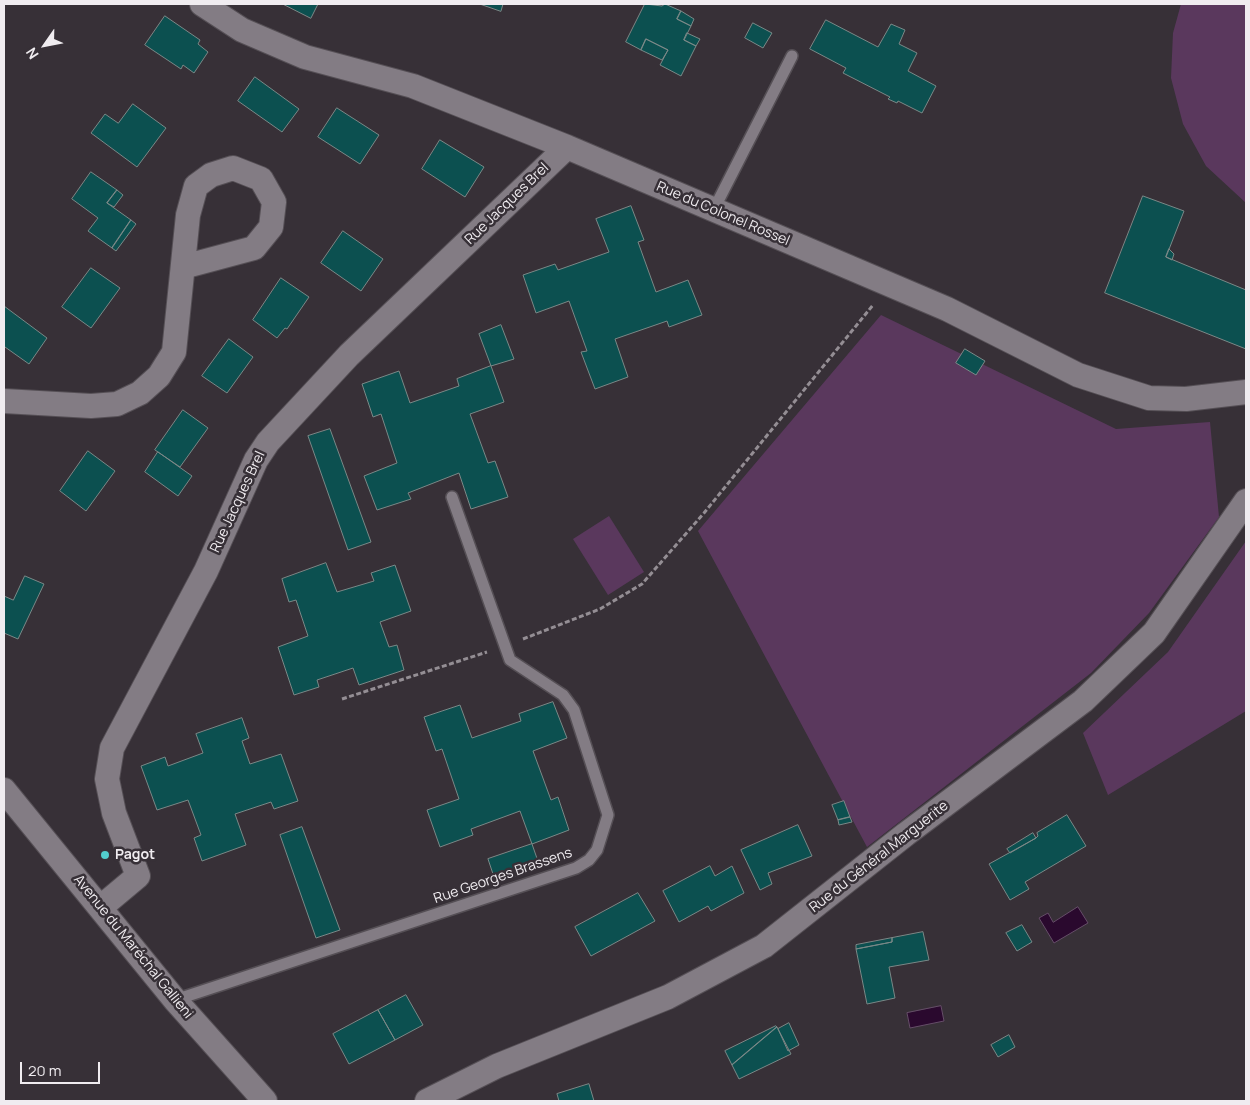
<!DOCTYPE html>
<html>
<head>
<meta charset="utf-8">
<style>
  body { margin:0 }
  #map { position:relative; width:1250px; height:1105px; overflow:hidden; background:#373037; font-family:Manrope,sans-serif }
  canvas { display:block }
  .frame { position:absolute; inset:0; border:5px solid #f0ecf0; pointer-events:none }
  .north { position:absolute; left:20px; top:20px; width:50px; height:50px; -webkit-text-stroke:4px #373037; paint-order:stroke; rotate:237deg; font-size:14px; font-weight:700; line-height:20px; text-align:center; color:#f0ecf0 }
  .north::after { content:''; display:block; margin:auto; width:18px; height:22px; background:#f0ecf0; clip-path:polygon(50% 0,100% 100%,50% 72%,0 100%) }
  .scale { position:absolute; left:20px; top:1062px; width:80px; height:22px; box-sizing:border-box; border:2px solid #f0ecf0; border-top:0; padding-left:6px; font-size:15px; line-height:18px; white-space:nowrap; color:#f0ecf0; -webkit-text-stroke:4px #373037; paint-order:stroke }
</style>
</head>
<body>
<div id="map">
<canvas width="1250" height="1105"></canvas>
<div class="frame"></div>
<div class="north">N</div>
<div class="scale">20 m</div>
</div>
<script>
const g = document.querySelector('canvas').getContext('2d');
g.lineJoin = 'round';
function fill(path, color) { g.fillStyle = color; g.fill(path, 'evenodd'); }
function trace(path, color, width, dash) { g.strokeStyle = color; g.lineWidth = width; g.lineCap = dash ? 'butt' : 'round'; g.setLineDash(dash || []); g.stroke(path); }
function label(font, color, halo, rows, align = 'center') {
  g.font = font + ' Manrope,sans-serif'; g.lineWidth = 5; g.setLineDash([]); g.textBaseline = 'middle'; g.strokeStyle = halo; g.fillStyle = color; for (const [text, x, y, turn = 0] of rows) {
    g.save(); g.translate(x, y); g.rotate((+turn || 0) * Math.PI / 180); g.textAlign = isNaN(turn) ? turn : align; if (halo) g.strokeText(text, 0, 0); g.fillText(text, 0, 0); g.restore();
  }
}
fill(new Path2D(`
  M1181 4H1246V203L1206 166 1183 124 1171 78 1173 33Z
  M881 315 1116 429 1210 422 1219 517 1149 613 1091 673 867 847 698 531Z
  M609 516 644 572 608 595 573 539Z
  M1246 541V711L1108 795 1083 733 1168 652Z`), '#5a385d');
const water = new Path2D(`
  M1078 907 1088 923 1054 943 1039 918 1048 913 1053 922Z
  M941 1006 944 1021 910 1028 907 1013Z`);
fill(water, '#2a092e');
trace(water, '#654d68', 1);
const building = new Path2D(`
  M283 4H318L311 18Z
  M480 4H503L501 11Z
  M645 4 662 6 665 4 681 11 677 19 691 26 684 40 696 46 681 76 660 65 668 50 646 39 641 50 626 42Z
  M681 11 694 19 691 26 677 19Z
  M165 16 200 40 198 44 208 52 194 73 183 65 181 69 145 45Z
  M826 20 878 47 891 24 905 30 899 44 917 53 908 71 936 86 922 113 898 101 897 103 888 99 890 97 843 73 846 68 810 49Z
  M753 23 772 33 763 48 745 38Z
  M687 33 700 39 696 46 684 40Z
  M646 39 668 50 662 60 641 50Z
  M255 77 299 109 282 132 238 101Z
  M133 104 166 128 137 167 91 133 105 114 118 123Z
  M337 108 379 135 360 164 318 137Z
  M440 140 484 167 465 197 422 169Z
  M91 172 117 190 107 203 131 220 112 248 88 231 98 218 72 199Z
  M117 190 123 195 114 207 107 203Z
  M1143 196 1184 211 1166 257 1246 290V349L1105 293Z
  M631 206 644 240 638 242 656 292 688 280 702 315 669 327 667 321 615 339 628 377 595 389 581 352 587 351 569 301 536 313 523 275 555 264 558 270 609 252 596 219Z
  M131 220 136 224 116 251 112 248Z
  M343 231 383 259 361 291 321 263Z
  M1169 249 1174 254 1172 260 1166 257Z
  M91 268 120 288 91 328 62 307Z
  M281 278 309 297 287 329 285 328 277 338 253 320Z
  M4 306 47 338 29 364 5 347 4 348Z
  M501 325 514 359 491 366 479 334Z
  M229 339 253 357 227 393 202 376Z
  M965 349 985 361 976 375 956 363Z
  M491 366 504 402 470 414 488 463 495 461 508 497 471 509 459 473 408 493 411 499 377 510 364 476 397 463 381 414 373 417 362 384 399 371 410 403 459 386 457 379Z
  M183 410 208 428 180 467 155 450Z
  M330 429 371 542 348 550 308 436Z
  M88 451 115 471 86 511 60 491Z
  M158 452 192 476 178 496 145 472Z
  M326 563 337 592 374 581 371 573 395 565 411 611 380 622 389 647 397 645 404 670 359 685 353 668 317 680 319 687 294 695 278 647 308 636 296 600 289 602 282 579Z
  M25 576 44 584 18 639 4 633V596L13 600Z
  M553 702 567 738 533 751 551 800 558 797 569 830 532 844 520 811 471 829 473 835 440 847 427 810 459 799 442 749 436 751 424 717 460 705 472 738 521 721 519 714Z
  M242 718 249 738 242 741 250 764 281 754 298 801 274 809 271 802 235 814 246 845 202 861 194 838 201 835 188 800 157 810 141 766 165 757 168 766 203 753 196 734Z
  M844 801 850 817 838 820 832 805Z
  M1067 815 1086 846 1025 882 1029 889 1010 900 989 864 1036 838 1038 836 1037 833Z
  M850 817 852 822 839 825 838 820Z
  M798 825 812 856 768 873 772 884 760 890 741 850Z
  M302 827 340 930 316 938 280 835Z
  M1033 833 1036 838 1010 853 1007 849Z
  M532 844 540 867 496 883 488 859Z
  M710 866 715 876 732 866 744 893 711 911 708 906 679 922 663 891Z
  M638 893 655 921 591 956 575 927Z
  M1022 925 1032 942 1017 951 1006 933Z
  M923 932 929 960 889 967 895 998 867 1004 856 949 892 942V938Z
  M892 938V942L856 949V945Z
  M406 995 423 1025 395 1040 378 1010Z
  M378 1010 395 1040 349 1064 333 1034Z
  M789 1023 799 1045 788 1051 778 1029Z
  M776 1026 777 1027 732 1065 725 1051Z
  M777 1027 791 1054 739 1079 732 1065Z
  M1009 1035 1015 1047 998 1057 991 1045Z
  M589 1084 594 1101H559L557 1094Z`);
fill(building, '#0c5050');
trace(building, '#7a8887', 1);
const lane = new Path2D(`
  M713 211 792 56
  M175 1000 576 868 589 860 597 850 608 815 574 710 563 695 510 660 452 497`);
const street = new Path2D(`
  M202 4 242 30 305 57 413 86 567 147 947 309 1078 375 1149 398 1186 399 1246 392
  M4 401 91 406 117 404 140 393 159 376 174 352 188 215 196 186 211 175 233 168 261 179 274 202 271 227 254 248 183 267
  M4 790 175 1000 265 1101
  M101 907 138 876 114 813 107 779 112 748 206 571 256 460 268 442 349 355 567 147
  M427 1101 497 1066 668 997 764 946 906 834 1083 701 1154 633 1246 501`);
trace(lane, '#554f55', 14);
trace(street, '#554f55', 26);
trace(new Path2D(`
  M523 639 600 609 642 584 704 513 873 305
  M342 699 487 652`), '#948e94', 3, [5, 2.5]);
trace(lane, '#837c84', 11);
trace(street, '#837c84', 24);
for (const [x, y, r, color] of [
  [105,855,5,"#52cdcc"]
]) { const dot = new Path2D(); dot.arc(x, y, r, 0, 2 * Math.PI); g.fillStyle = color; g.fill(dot); trace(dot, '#373037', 2); }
label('14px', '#f0ecf0', '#373037', [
  ["Rue Jacques Brel",507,204,-44],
  ["Rue du Colonel Rossel",723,214,23],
  ["Rue Jacques Brel",238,502,-65],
  ["Rue du Général Marguerite",879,857,-38],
  ["Rue Georges Brassens",503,876,-19],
  ["Avenue du Maréchal Gallieni",133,947,51]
]);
label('bold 14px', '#f0ecf0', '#373037', [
  ["Pagot",115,855]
], 'left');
</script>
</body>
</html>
